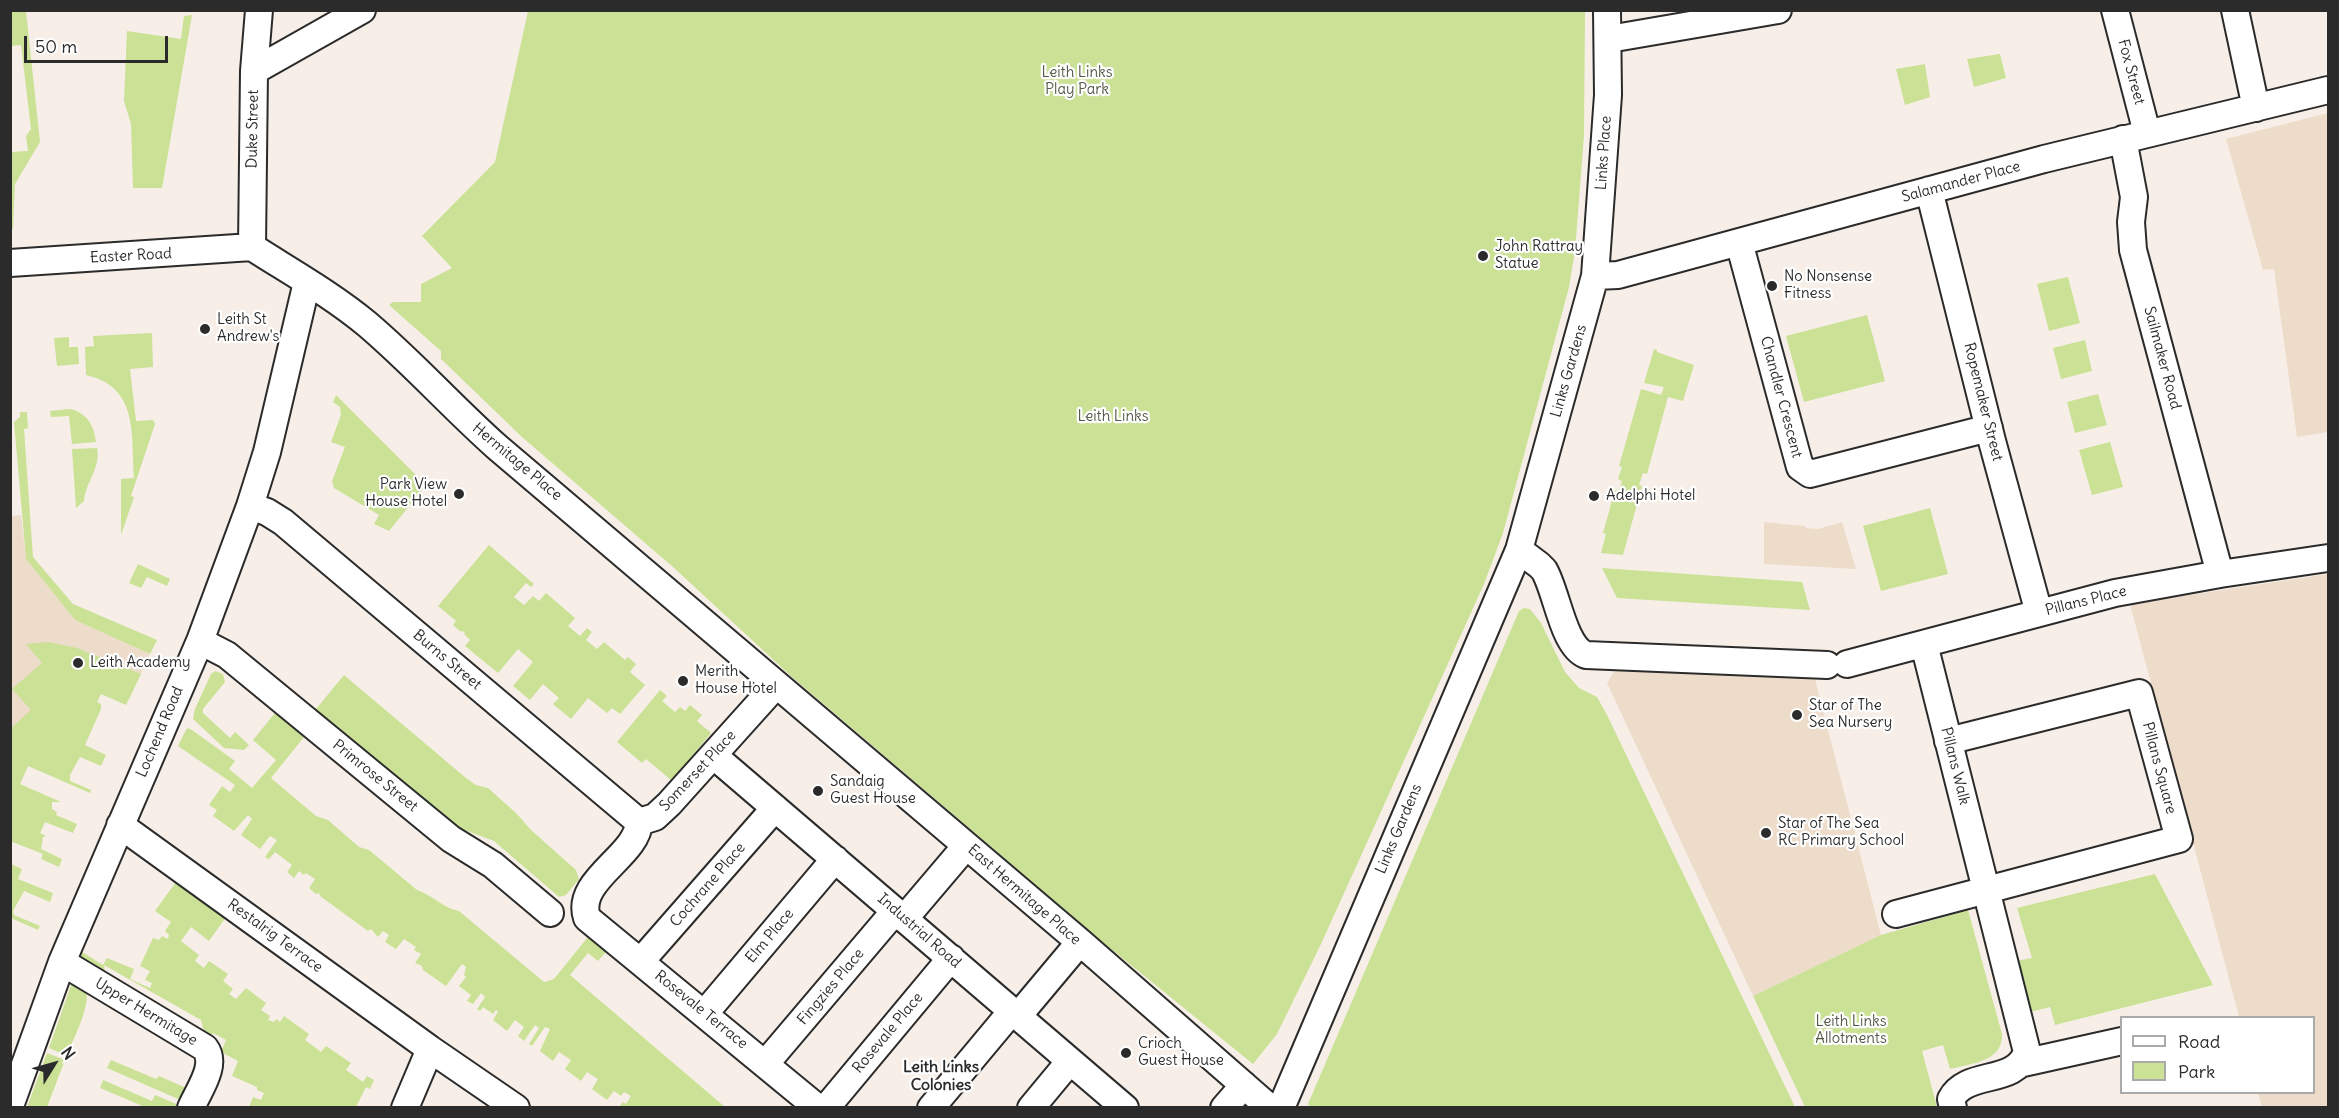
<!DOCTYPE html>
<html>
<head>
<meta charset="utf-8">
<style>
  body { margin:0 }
  #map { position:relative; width:2339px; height:1118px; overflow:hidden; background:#f7efe7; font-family:Delius,sans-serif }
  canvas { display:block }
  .frame { position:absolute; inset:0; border:12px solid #2b2b2b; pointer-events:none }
  .legend { position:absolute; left:2120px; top:1016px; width:195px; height:78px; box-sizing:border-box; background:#fff; border:2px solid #aaa; margin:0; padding:8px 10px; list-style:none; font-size:18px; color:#2b2b2b }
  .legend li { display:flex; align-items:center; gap:12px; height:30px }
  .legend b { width:30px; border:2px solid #aaa }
  .north { position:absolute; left:24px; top:1034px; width:60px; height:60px; -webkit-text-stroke:4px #fff; paint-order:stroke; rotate:53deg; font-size:16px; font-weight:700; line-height:24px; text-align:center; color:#2b2b2b }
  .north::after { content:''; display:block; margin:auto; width:21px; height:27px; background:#2b2b2b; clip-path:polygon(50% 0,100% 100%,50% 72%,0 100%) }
  .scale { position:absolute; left:24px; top:36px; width:144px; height:27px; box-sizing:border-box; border:3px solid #2b2b2b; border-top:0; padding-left:8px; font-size:18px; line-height:21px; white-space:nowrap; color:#2b2b2b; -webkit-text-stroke:4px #fff; paint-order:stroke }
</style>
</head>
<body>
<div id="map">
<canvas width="2339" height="1118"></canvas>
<div class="frame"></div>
<ul class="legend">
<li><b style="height:8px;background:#fff"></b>Road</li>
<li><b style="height:16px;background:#cae196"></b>Park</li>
</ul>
<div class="north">N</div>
<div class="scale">50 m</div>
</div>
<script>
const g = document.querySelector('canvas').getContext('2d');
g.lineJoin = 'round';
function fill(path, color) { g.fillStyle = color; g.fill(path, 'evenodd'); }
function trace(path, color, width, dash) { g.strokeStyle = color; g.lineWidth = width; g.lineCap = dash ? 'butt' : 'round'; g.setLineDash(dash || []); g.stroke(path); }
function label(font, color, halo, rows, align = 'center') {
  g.font = font + ' Delius,sans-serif'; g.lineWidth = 4.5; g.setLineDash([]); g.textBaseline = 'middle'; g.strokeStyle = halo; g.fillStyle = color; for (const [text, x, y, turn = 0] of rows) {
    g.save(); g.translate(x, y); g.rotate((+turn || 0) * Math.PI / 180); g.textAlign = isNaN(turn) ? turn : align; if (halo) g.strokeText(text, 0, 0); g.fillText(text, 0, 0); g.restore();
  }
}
fill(new Path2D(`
  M2328 113V432L2297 437 2274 269 2263 270 2226 139Z
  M21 515 26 559 75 620 150 654 129 699 68 672 11 805 10 516Z
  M1764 522 1804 526 1806 528 1818 529 1842 522 1856 569 1764 564Z
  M2328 574V1107H2262L2258 1093 2314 1092V1018L2239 1017 2130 604Z
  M1617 667 1815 679 1881 935 1753 996 1607 683Z`), '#eedccb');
fill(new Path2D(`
  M10 11H26L40 142 15 184 13 229H11V152L28 151 26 136 31 129 21 45 11 46Z
  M528 11H1585L1584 135 1575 251 1569 287 1503 533 1484 584 1321 944 1277 1034 1253 1064 1105 944 792 677 673 567 522 437 441 359V351L389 305 393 302H421V284L452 268 422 236 495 162Z
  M192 15 162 188H133L131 124 124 101 127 31 181 39 184 16Z
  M2000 54 2006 78 1974 87 1967 59Z
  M1925 64 1930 97 1905 105 1896 69Z
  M2068 277 2080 323 2049 331 2037 284Z
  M1867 315 1885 381 1804 402 1786 336Z
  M152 333 153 367 130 369 136 421 153 420 155 424 131 496 134 497 121 535V479L134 478C131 434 139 387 86 375L85 347 94 346 93 336Z
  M69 337V347H78L79 364 57 366 54 338Z
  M2085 340 2092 371 2061 379 2053 348Z
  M1654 349 1657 350V352L1694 365 1683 401 1668 397 1647 474 1643 473 1639 485 1642 486 1623 555 1601 553 1606 534 1603 533 1615 490 1619 491 1622 481 1618 479 1622 467 1619 466 1641 389 1661 395 1664 387 1644 383Z
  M2098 394 2107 425 2075 433 2067 402Z
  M336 395 426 485 389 531 374 524 379 515 334 488 332 481 345 447 331 442 341 415 340 407 333 402Z
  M70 409C87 413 94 425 96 442L72 444 69 416 51 417 50 411Z
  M20 412H27L28 428 24 429 33 557 73 604 157 640 150 654 75 620 26 559 14 422 20 417Z
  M2110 442 2123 487 2092 495 2079 450Z
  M97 448C101 468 86 481 84 501L76 508 72 449Z
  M1930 508 1948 574 1881 591 1863 526Z
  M489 545 534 584 531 587 526 583 514 597 524 605 533 596 539 601 546 593 575 618 568 626 580 636 587 628 592 632 586 640 597 649 604 642 625 660 628 657 636 664 630 672 645 685 620 714 612 708 607 713 588 698 571 719 553 704 559 698 543 684 530 700 513 686 533 662 518 649 498 673 465 646 470 640 464 634 465 632 460 631 453 625 456 621 438 606Z
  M138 564 170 579 167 586 147 577 141 588 129 583Z
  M1602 568 1802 582 1810 610 1617 598Z
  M1524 608 1530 609 1541 623 1565 672 1579 688 1597 697 1608 717 1795 1107 1311 1108 1308 1104 1519 611Z
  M48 642 77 648 141 674 126 705 101 694 97 702 101 704V709L85 745 106 755 101 766 80 757 70 775V781L91 790 90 793 28 766 20 784 61 802H52V809L57 812 56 815 77 824 73 833 45 822 40 833 46 836 43 837 41 849 62 859 59 867 41 859 43 854 10 841 11 728 31 710 12 689 42 663 26 644Z
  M215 671 223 674 225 682 203 709V713L230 738 235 732 249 745 244 750 224 748 193 719 195 709 211 674Z
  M344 675 466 778 476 785 488 788 517 814 531 830 576 870 579 879 566 895 559 897 494 841 443 822 312 714Z
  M660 690 667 696 662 701 675 712 680 707 685 711 690 705 702 715 697 721 711 733 672 781 646 759 642 763 617 742Z
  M275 713 304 737 271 778 316 816 328 820 359 847 369 850 417 890C432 895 443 908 459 911L544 982 554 979 596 927 614 943 598 961 588 953 570 975 725 1107H619L623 1102 626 1104 631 1096 624 1092 621 1096 614 1091 607 1100 592 1089 598 1079 587 1072 581 1081 565 1069 571 1060 559 1052 553 1061 540 1051 550 1029 545 1027 532 1046 529 1044 539 1028 535 1025 524 1041 518 1036 524 1027 515 1020 507 1031 493 1020 498 1012 496 1010 493 1014 483 1007 480 1011 477 1009 485 997 481 993 473 1004 467 1001 471 995 459 986 466 977 464 975 466 967 462 964 446 986 423 970 422 966 415 963 421 954 414 950 416 947 404 939 396 949 385 942 389 935 383 931 378 937 371 929 368 931 320 896 319 893 316 894 309 888 315 879 306 873 304 875 299 871 294 878 287 872 292 865 275 852 269 859 265 857 277 840 270 836 260 849 241 835 252 819 248 815 234 831 213 816 217 810 209 805 222 786 230 792 235 785 178 746 186 730 188 728 192 730 235 761 229 769 252 788 276 760 253 740Z
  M11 864 22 869 18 879 53 893 50 902 24 891 13 911 14 915 40 926 38 930 11 918Z
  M2155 874 2213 985 2055 1025 2050 1007 2030 1012 2016 961 2032 958 2017 908Z
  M176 882 226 917 209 941 191 927 181 941 199 955 195 961 204 968 209 961 228 974 223 981 233 989 229 994 236 999 246 988 266 1003 261 1010 270 1016 268 1020 274 1022 276 1019 280 1022 284 1016 309 1034 305 1040 321 1052 326 1046 351 1063 346 1070 363 1082 367 1076 374 1080 370 1089 366 1087 356 1107H249L253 1097 261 1100 264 1093 257 1090V1087L232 1076 238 1061 221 1052 226 1040 213 1033 207 1045 201 1020 104 965 107 984 77 966 82 952 103 965 107 958 134 969 130 979 150 988 152 983 145 980 150 971 140 966 153 938 159 940 162 936 168 939 169 935 165 931 171 922 155 911Z
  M1968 910 2002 1034C2003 1062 1972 1063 1950 1069L1943 1045 1922 1051 1937 1107H1805L1753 996 1881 935Z
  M75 974C78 979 84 984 86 990 91 1006 72 1041 67 1056L49 1048Z
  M47 1053 65 1060 47 1107H27Z
  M111 1060 156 1079 159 1076 191 1090 185 1102 107 1068Z
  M103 1080 152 1101 155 1095 181 1106 145 1107 100 1088Z`), '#cae196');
const minor = new Path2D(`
  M2115 10 2147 133
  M2235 10 2256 108
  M1609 39 1778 10
  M254 71 362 10
  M2123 139 2134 197 2131 222 2133 250 2220 574
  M1929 190 1992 441 2039 613
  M1739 242 1800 467 1810 474 1989 428
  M252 247C291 272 332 295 367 324 413 363 453 408 497 447L1080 942 1270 1108
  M252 247 254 71 259 10
  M10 263 252 247
  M1595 276 1618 275 2044 159 2328 90
  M250 506 267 512 283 522 639 822
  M1519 550 1539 565 1544 570C1557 592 1563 646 1586 655L1827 665
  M200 641 227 655 451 839 493 865 550 913
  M1924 644 2027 1052C2015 1086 1967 1069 1951 1099L1953 1108
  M1847 664 2115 593 2220 574 2328 558
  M776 685 669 804 655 817 639 822C638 856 574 880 587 918L818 1108
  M713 755 1125 1108
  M120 825 430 1049 516 1108
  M1896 914 2179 839 2139 693 1948 741
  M904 919 966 846
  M641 961 775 808
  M62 962 205 1048C218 1065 198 1091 191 1108
  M705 1013 835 859
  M1018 1016 1080 942
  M766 1063 895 911
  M2023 1063 2122 1041
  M10 1106 62 962 200 641 250 506 267 452 307 282
  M405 1108 430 1049
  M826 1108 951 958
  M931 1108 1012 1011
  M1031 1108 1070 1061
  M1224 1108 1244 1085
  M1281 1108 1519 550 1595 276 1608 95 1607 10`);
trace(minor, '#2b2b2b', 30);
trace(minor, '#fff', 26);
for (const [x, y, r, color] of [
  [1483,256,6,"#2b2b2b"],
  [1772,286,6,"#2b2b2b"],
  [205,329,6,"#2b2b2b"],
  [459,494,6,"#2b2b2b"],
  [1594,496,6,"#2b2b2b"],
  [78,663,6,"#2b2b2b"],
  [683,681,6,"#2b2b2b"],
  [1797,715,6,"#2b2b2b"],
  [818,791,6,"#2b2b2b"],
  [1766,833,6,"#2b2b2b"],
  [1126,1053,6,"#2b2b2b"]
]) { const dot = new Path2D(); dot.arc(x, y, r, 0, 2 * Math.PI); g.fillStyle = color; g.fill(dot); trace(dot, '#fff', 2); }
label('15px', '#2b2b2b', '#fff', [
  ["Fox Street",2131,72,75],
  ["Duke Street",253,129,-89],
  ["Links Place",1604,153,-86],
  ["Salamander Place",1961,182,-15],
  ["Easter Road",131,256,-3],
  ["Sailmaker Road",2162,358,75],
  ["Links Gardens",1569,371,-74],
  ["Chandler Crescent",1781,397,75],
  ["Ropemaker Street",1983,402,76],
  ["Hermitage Place",517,462,40],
  ["Pillans Place",2086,601,-14],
  ["Burns Street",447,660,40],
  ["Lochend Road",160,732,-67],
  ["Pillans Walk",1955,766,76],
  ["Pillans Square",2159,768,75],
  ["Somerset Place",698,771,-47],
  ["Primrose Street",375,776,39],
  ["Links Gardens",1399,829,-67],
  ["Cochrane Place",708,885,-49],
  ["East Hermitage Place",1024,895,41],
  ["Industrial Road",919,931,41],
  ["Restalrig Terrace",275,936,36],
  ["Elm Place",770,936,-50],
  ["Fingzies Place",831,987,-50],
  ["Rosevale Terrace",701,1010,39],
  ["Upper Hermitage",146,1012,31],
  ["Rosevale Place",888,1033,-50]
]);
label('15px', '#535846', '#fff', [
  ["Leith Links",1077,73],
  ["Play Park",1077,90],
  ["Leith Links",1113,417],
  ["Leith Links",1851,1022],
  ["Allotments",1851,1039]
]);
label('15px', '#2b2b2b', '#fff', [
  ["John Rattray",1495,247],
  ["Statue",1495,264],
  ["No Nonsense",1784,277],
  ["Fitness",1784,294],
  ["Leith St",217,320],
  ["Andrew's",217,337],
  ["Park View",447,485,"right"],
  ["House Hotel",447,502,"right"],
  ["Adelphi Hotel",1606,496],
  ["Leith Academy",90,663],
  ["Merith",695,672],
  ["House Hotel",695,689],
  ["Star of The",1809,706],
  ["Sea Nursery",1809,723],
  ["Sandaig",830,782],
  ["Guest House",830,799],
  ["Star of The Sea",1778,824],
  ["RC Primary School",1778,841],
  ["Crioch",1138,1044],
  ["Guest House",1138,1061]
], 'left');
label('bold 16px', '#2b2b2b', '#fff', [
  ["Leith Links",941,1067],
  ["Colonies",941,1085]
]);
</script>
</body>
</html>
